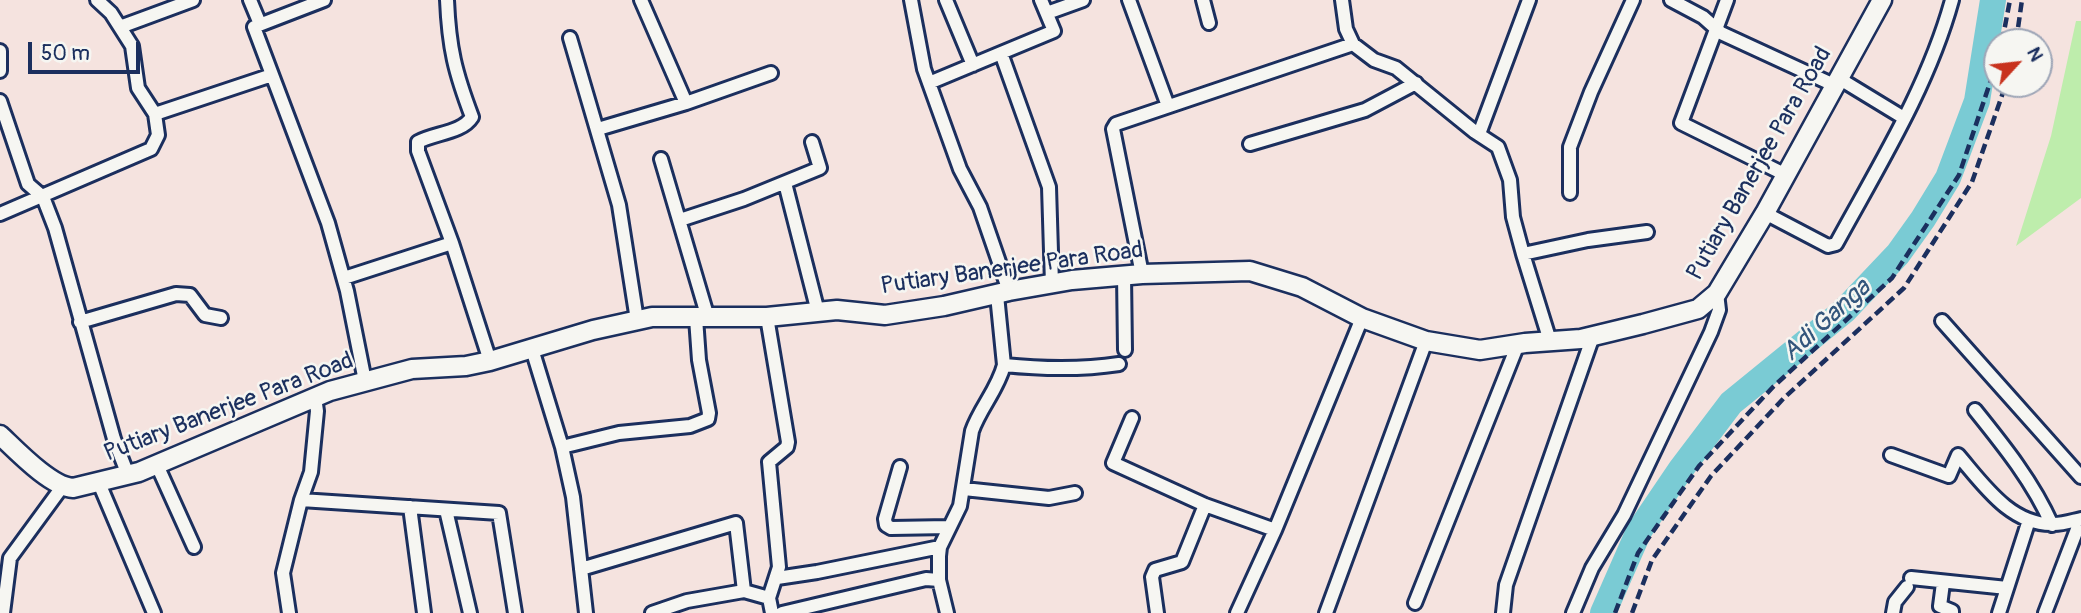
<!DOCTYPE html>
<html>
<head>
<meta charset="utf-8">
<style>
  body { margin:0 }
  #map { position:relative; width:2081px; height:613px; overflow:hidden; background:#f5e3df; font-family:Pangolin,sans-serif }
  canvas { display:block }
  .north { position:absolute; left:1983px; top:28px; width:70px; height:70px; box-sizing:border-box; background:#f6f6f2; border:2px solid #9ea6b7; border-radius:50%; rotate:63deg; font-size:19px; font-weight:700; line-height:28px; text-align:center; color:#1b2f5e }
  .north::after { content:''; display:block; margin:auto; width:24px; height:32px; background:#c8321e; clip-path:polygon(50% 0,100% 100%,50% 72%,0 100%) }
  .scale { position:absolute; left:28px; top:42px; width:112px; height:32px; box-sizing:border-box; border:4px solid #1b2f5e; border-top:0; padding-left:9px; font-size:21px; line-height:24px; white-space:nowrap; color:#1b2f5e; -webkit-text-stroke:5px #f6f6f2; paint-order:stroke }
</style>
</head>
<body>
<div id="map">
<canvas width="2081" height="613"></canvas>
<div class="north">N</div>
<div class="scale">50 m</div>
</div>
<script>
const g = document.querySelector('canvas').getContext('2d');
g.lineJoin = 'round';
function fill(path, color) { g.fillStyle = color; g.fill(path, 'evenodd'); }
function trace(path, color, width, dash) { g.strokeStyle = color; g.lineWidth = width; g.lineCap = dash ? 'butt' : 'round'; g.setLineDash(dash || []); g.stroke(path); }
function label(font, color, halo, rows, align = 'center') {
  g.font = font + ' Pangolin,sans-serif'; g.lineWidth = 5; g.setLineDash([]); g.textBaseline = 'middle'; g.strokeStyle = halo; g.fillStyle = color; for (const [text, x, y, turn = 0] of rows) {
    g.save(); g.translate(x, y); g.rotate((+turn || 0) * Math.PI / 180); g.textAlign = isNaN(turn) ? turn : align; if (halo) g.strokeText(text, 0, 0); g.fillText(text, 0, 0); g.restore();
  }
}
fill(new Path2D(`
  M2076 21H2081V198L2016 246 2051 136Z`), '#beedac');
trace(new Path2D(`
  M1603 613 1639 531 1681 469 1731 403 1844 311 1898 254 1923 219 1948 178 1977 101 1993 0`), '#7acbd4', 26);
const street = new Path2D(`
  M97 0 111 13 132 46 138 88 155 114 272 75
  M250 0 260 24
  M324 0 254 27 328 223 347 291 365 381
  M447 0C449 48 455 72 472 117 462 133 434 133 418 142V151L452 243 490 361
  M641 0 686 103
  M911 0 924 69 960 169 980 207 1009 291
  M946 0 973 65
  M1129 0 1168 106
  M1203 0 1209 23
  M1342 0 1346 29 1353 44 1374 60 1396 68 1475 132 1498 147 1510 180 1513 217 1523 254 1550 341
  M1671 0 1703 17 1721 33 1836 86
  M1727 0 1681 123 1786 175
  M1047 13 1083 0
  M120 27 193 0
  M570 38 619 205 637 320
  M0 51V71
  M1001 53 1054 31 1041 0
  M1840 79 1904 118
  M929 83 1001 53 1049 187 1052 284
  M0 101 28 184 43 197 55 228 114 439 128 475
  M598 129 686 103 771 73
  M1479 134 1529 0
  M1250 144 1365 110 1416 83
  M661 159 708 318
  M785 183 818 312
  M1570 193V147L1591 92 1633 0
  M1765 213 1828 246 1836 244C1879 165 1928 87 1952 0
  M0 214 151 149 158 135 155 114
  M680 220 744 199 820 168 812 142
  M1523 254 1588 240 1647 232
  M1142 274 1113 129 1116 124 1353 44
  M1124 275 1125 350
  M344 278 452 243
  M767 317 788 442 787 447 769 462 779 567 769 598
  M1942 321 2081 477
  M80 322 176 294 190 295 205 315 221 318
  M532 349 562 447 573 497 586 613
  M1004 365C1043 369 1080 370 1119 364
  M1975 410C2004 446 2033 482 2052 525
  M1132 418 1113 463 1205 505 1275 530
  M562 447 619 433 690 426 708 419 709 413 699 360 696 318
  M1891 455 1949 476 1958 455C1983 484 2011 526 2054 524 2063 524 2072 521 2081 519
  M157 465 194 547
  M900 467 885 519 886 525 891 528 949 527
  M99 483 154 613
  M964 489 1049 498 1075 493
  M301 500 499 513 515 613
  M410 507 424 613
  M446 510 470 613
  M581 569 736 523 744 591
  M777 578 817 572 940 547
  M1911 578 2007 588
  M1943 583 1940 606 1952 611V613
  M1415 603 1518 344
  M3 613 10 558 62 487
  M289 613 283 573 301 500 311 472 317 411 315 397
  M652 613 687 601 744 591 769 598 772 613
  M782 613 926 579 939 580
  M947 613 939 580V556L940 547 960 506 972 431C980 408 998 389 1004 365L997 295
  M1157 613 1152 577 1155 570 1182 562 1205 505
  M1237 613 1275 530 1362 318
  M1326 613 1426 341
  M1503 613 1506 585 1593 336
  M1573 613 1592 568 1624 515 1711 332 1719 310 1717 293
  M1893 613 1895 602 1907 587
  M1999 613 2029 520
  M2045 613 2081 519`);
const secondary = new Path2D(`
  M0 435C16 450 51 487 73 488L139 472 330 391 412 369 466 366 490 361 593 330 652 317H767L837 310 885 315 944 306 1009 291 1072 280 1142 274 1250 271 1302 287 1362 318 1426 341 1480 350 1525 343 1581 339 1643 324 1698 309 1717 293 1765 213 1882 0`);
trace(street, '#1b2f5e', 18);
trace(secondary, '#1b2f5e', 23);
trace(street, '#f6f6f2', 12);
trace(secondary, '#f6f6f2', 18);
trace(new Path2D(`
  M2002 42 2010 0
  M2016 42 2022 0
  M1615 613 1638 553 1699 466 1773 387 1892 278 1959 175 1997 62
  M1632 613 1652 560 1711 476 1784 398 1904 288 1972 182 2006 84`), '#1b2f5e', 4.5, [10, 5]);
label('24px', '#1b2f5e', '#f6f6f2', [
  ["Putiary Banerjee Para Road",1760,164,-60],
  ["Putiary Banerjee Para Road",1012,269,-8],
  ["Putiary Banerjee Para Road",229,408,-21]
]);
label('italic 26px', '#33567c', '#f6f6f2', [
  ["Adi Ganga",1827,321,-42]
]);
</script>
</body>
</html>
